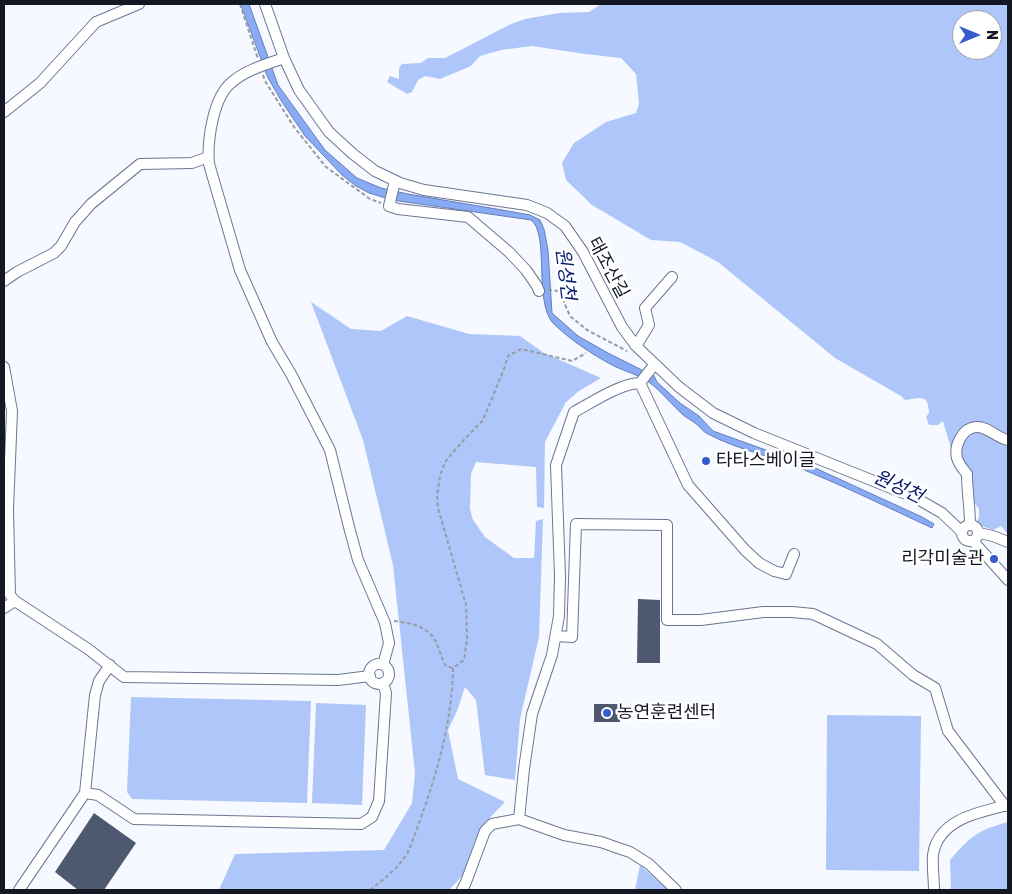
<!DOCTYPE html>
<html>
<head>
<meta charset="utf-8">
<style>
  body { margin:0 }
  #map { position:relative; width:1012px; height:894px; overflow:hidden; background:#f6f9ff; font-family:Rubik,sans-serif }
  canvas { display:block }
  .frame { position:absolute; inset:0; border:5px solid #141822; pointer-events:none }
  .north { position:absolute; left:952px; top:10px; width:50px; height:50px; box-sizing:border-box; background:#fff; border:1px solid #a1a3a7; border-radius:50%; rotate:90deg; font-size:14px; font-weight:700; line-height:20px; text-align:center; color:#141822 }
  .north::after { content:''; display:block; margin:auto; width:18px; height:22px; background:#345ccc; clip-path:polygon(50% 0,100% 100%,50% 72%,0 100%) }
</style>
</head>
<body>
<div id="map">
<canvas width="1012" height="894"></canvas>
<div class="frame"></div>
<div class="north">N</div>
</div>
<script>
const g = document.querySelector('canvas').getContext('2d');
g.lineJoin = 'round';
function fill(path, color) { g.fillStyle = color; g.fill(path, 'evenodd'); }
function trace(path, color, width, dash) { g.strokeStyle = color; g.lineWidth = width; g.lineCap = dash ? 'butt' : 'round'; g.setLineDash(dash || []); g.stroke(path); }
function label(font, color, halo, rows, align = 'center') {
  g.font = font + ' Rubik,"Noto Sans KR",sans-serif'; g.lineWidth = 5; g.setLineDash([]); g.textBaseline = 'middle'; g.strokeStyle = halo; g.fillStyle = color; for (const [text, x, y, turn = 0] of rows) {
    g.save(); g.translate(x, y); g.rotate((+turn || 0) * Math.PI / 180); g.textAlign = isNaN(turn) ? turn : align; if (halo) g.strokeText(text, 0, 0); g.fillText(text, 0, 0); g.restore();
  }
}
fill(new Path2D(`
  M601 4H1008V534L1001 526 993 530 976 524 979 517V509L973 501 971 479 955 462 943 421 938 425H929L926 417 929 413C928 392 919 399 905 400L901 396 835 358 718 262 680 242 651 240 592 205 566 180 562 163 574 143 606 122 636 113 639 104 636 74 621 58 585 54 532 46 501 50 480 56 471 66 440 79 425 76 418 80 412 92 407 94 387 82 390 76 399 79V68L402 64 421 63 428 58H445L511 24 525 19 559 13 589 12ZM962 20H992V50H962Z
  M311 302 351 329 381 331 407 316 469 334 520 336 544 353 601 378 579 391 566 402 545 442 544 508 537 507 536 467 476 462 471 474 470 509 473 520 485 537 514 558H534L536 521 543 519 539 637 520 719 515 780 485 775 476 700 465 687 457 711 448 730 458 779 505 802 481 827 463 875 449 890H219L235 854 384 850 412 803 415 773 393 565 363 440Z
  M131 697 311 701 307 803 132 799 127 792Z
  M316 703 366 705 362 805 312 803Z
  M827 715 921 716 919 871 826 870Z
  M1008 822V890H951L950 860C971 836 978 830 1008 822Z
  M640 865 668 890H635Z`), '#aec6f9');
const water = new Path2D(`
  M241 4H249L278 85 325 150 357 178 381 188 408 194 508 211 530 215 540 220 544 229 548 250 552 313 578 336 608 353 654 376 657 382 680 403 699 416 713 431 813 467 922 517 934 524 932 528C889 508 846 487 802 469 771 456 739 450 710 435 704 433 700 427 695 423 690 419 684 417 680 412 668 401 658 387 644 379 635 374 625 371 616 367 596 357 570 340 554 324 533 304 550 234 531 220L392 200 369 193 356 186 342 175 305 136 282 102 268 78Z`);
fill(water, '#89aaf5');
trace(water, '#667eb6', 1);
fill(new Path2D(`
  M638 599 660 600V663H637Z
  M594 704H620V722H594Z
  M94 813 136 843 104 890H78L55 872Z`), '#4e5971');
const minor = new Path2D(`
  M265 4 284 58 299 90 329 132 353 154 375 171 400 183 424 190 527 205 547 213 565 226 583 252 622 327 636 346 679 387 713 413 754 433 916 498 942 513 962 532
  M284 58C267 64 245 70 231 83 213 98 207 141 209 164L240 270 272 342 291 374 330 450 349 527 358 560 385 623 389 643 383 665
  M4 112 40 83 96 22 139 4
  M395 181 389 206 398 209 468 217 509 252 526 270 537 286 539 291
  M4 281 17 272 54 253 61 246 75 222 91 204 140 164 192 163 208 157
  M636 346 649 325 645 308 672 277
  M4 367 12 411 8 510 10 595 15 601 88 649 124 677 338 680 370 676
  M640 383 688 485 745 550 759 563 774 571 786 574 794 554
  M962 533a8 8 0 1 1 16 0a8 8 0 1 1-16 0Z
  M970 525C970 507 967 491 967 474 963 469 959 465 957 458 954 446 962 428 976 427 987 426 997 438 1008 440
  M979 533 993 536 1008 542
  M973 541 1008 580
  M4 608 15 601
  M556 636 572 637 576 524 667 525V620H701L763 612H792L813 614 877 644 913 675 935 688 948 731 1005 806
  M369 674a10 10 0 1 1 20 0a10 10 0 1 1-20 0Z
  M85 793 98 795 134 819 361 824 372 817 379 801 386 693 383 683
  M519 819 524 769 532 714 552 655 559 616 560 576 556 465 574 412C591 403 621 383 640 383L654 365
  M19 890 85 793 95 695 99 681 110 665
  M462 890 466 882 485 831 492 824 519 819 564 835 601 842 618 848 630 852 649 864 676 890
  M934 890C934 879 932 866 933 855 938 819 980 812 1008 805`);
trace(minor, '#6b7791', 12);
trace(new Path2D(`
  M240 4 258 59
  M263 75 265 81 294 127 326 167 370 199 381 203
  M548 290 559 291 570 316 587 330 627 351
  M394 621C408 623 424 625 433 637 439 646 441 658 446 666L453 668
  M370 890C384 879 399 868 408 852 431 793 452 731 453 668L464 660 467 639 466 605 438 508 437 496 440 476 445 462 461 443 483 420 504 369 508 356 521 349 572 361 586 353`), '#989ba3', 2, [4, 2.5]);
trace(minor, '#fff', 10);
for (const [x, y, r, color] of [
  [706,461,5,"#345ccc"],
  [994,559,5,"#345ccc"],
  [607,713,5,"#345ccc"]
]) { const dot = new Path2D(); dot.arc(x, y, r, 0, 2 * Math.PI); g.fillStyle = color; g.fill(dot); trace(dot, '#fff', 2); }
label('18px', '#141822', '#fff', [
  ["태조산길",608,268,62]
]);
label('18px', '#141822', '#fff', [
  ["타타스베이글",716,461],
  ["리각미술관",984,559,"right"],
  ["농연훈련센터",617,713]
], 'left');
label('italic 19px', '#071b6e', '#fff', [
  ["원성천",565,274,83],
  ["원성천",898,487,25]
]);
</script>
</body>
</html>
